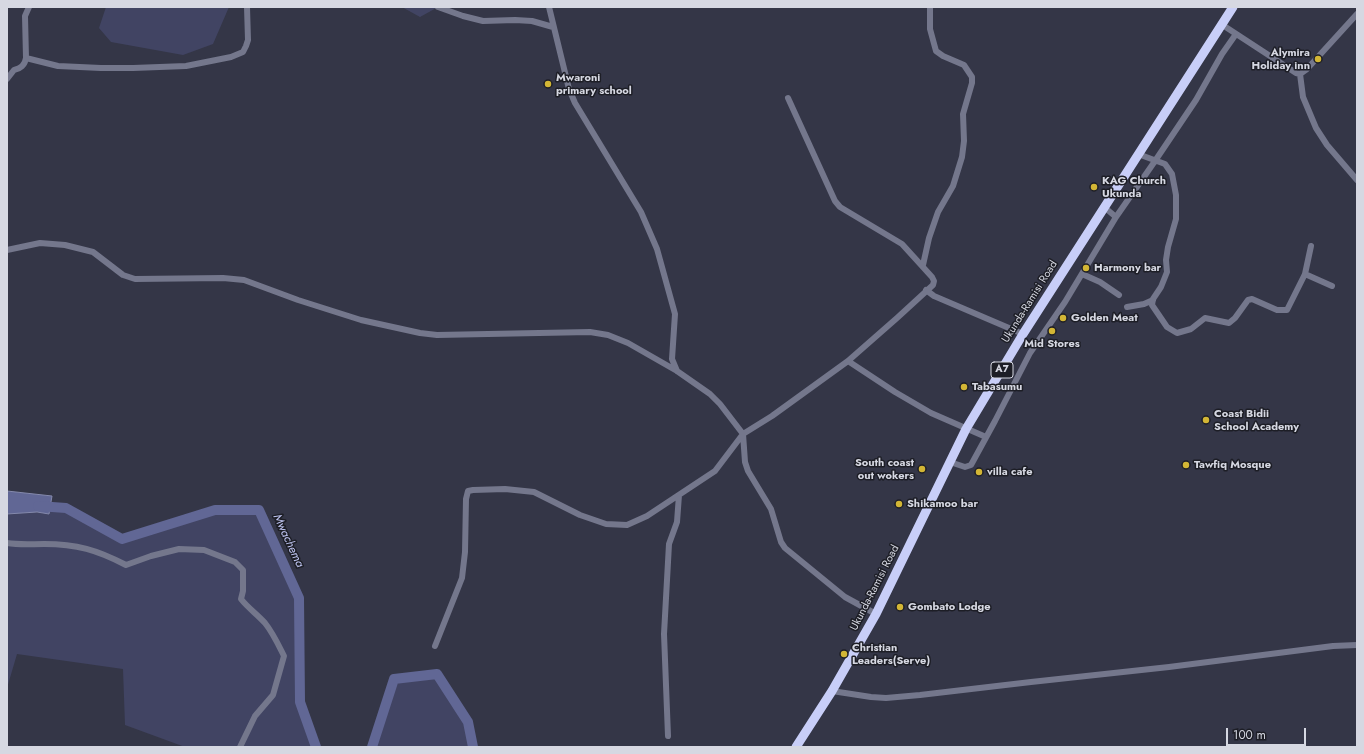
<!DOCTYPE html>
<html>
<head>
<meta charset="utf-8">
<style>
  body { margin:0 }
  #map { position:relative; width:1364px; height:754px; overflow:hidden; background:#343647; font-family:Jost,sans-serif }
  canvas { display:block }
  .frame { position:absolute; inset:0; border:8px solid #d6d8e2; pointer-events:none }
  .scale { position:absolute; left:1226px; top:728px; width:80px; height:18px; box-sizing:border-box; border:2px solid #d6d8e2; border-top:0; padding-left:5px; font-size:12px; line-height:14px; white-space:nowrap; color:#d6d8e2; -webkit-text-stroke:3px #1d1e26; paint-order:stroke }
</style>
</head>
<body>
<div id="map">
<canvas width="1364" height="754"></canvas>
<div class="frame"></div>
<div class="scale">100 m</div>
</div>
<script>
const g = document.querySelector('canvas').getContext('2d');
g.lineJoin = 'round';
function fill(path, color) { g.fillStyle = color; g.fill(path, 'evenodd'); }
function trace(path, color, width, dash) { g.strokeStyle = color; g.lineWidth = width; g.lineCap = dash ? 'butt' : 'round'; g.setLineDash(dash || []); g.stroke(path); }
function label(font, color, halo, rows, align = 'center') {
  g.font = font + ' Jost,sans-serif'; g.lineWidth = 3; g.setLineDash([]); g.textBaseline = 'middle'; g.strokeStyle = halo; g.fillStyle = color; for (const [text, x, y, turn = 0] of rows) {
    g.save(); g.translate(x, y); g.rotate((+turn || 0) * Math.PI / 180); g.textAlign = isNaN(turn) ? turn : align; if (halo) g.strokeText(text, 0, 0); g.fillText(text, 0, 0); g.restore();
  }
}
fill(new Path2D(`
  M106 7H229L213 44 183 55 111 42 99 28Z
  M402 7H438L420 17Z
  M50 507 66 508 122 539 215 510H259L299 598 300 702 316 747H185L125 725 123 669 17 654 7 688V514L34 512 49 514Z
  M437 674 468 722 473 747H372L394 679Z`), '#414463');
const water = new Path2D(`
  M7 491 52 496 49 514 37 512 7 514Z`);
fill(water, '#616795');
trace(water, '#8489ac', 1);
trace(new Path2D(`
  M38 506 66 508 122 539 215 510H259L299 598 300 702 316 747
  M372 747 394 679 437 674 468 722 473 747`), '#616795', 10);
trace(new Path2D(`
  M438 7 463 16 483 21 515 20 532 21 553 27
  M549 7 569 89 575 103 641 212 657 249 675 314 672 359 677 371
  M1221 24 1296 73 1300 74 1307 69 1357 14
  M26 58 58 66 101 68H133L186 66 231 57 243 52 246 46 248 40 247 7
  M1300 74 1303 97 1316 128 1327 145 1357 180
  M7 79 14 70C20 69 25 65 26 58L25 16 29 7
  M1138 154 1165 164 1172 174 1176 195V219L1168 247 1166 260 1167 272 1161 287 1153 299 1152 305 1167 327 1177 333 1191 329 1205 318 1229 323 1235 318 1248 300 1252 299 1277 310H1287L1305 274 1332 286
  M1104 207 1116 217
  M7 250 40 243 65 245 93 252 123 275 135 279 223 278 244 280 298 300 361 320 420 333 437 335 590 332 608 335 628 343 677 371 710 394 720 404 743 434 745 462 748 471 771 509 781 542 785 548 845 597 876 614
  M923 265 929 238 938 212 953 186 962 157 964 141 963 114 972 83V77L964 65 943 56 936 51 930 29V7
  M1082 274 1100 282 1119 295
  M1305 274 1311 246
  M926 290 934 296 1023 334
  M1127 307 1144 304 1153 300
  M848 361 895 392 931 413 986 437
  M950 462 965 467 971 465 995 421 1030 353 1065 302 1116 217 1155 161 1196 100 1222 54 1236 34
  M7 543C19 545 31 544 44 544 77 544 97 550 126 565L151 556 179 549 204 550 235 562 243 570V591L241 599C248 608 257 614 265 623 273 633 278 644 284 656L273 695 255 716 240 747
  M435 646 462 578 465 552 466 499 468 491 473 490 505 489 534 492 580 515 606 524 627 525 647 516 715 471 743 434 772 416 848 361 897 318 933 285 934 281 932 277 902 244 840 207 835 201 788 98
  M832 691 871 697 886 698 920 695 1031 682 1169 667 1333 646 1357 645
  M668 736 664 634 669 544 677 522 679 495`), '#74778c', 6);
trace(new Path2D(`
  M796 747 832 691 876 614 966 429 1023 334 1233 7`), '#c8cef8', 9);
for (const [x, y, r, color] of [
  [1318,59,4,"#d3b635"],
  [548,84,4,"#d3b635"],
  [1094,187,4,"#d3b635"],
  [1086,268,4,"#d3b635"],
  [1063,318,4,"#d3b635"],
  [1052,331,4,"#d3b635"],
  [964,387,4,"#d3b635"],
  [1206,420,4,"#d3b635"],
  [1186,465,4,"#d3b635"],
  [922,469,4,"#d3b635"],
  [979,472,4,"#d3b635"],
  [899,504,4,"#d3b635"],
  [900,607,4,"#d3b635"],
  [844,654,4,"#d3b635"]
]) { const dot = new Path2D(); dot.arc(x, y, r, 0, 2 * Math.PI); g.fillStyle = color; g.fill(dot); trace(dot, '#1d1e26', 1.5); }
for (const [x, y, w] of [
  [1002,370,22]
]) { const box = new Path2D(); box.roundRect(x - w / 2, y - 8, w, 16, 3); g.fillStyle = '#1d1e26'; g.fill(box); trace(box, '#d6d8e2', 1); }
label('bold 10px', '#d6d8e2', null, [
  ["A7",1002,370]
]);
label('bold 11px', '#d6d8e2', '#1d1e26', [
  ["Alymira",1310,53,"right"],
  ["Holiday inn",1310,66,"right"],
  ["Mwaroni",556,78],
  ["primary school",556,91],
  ["KAG Church",1102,181],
  ["Ukunda",1102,194],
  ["Harmony bar",1094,268],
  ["Golden Meat",1071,318],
  ["Mid Stores",1052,344,"center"],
  ["Tabasumu",972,387],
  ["Coast Bidii",1214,414],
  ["School Academy",1214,427],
  ["South coast",914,463,"right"],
  ["out wokers",914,476,"right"],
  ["Tawfiq Mosque",1194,465],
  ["villa cafe",987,472],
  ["Shikamoo bar",907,504],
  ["Gombato Lodge",908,607],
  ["Christian",852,648],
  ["Leaders(Serve)",852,661]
], 'left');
label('11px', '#d6d8e2', '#1d1e26', [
  ["Ukunda-Ramisi Road",1030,302,-58],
  ["Ukunda-Ramisi Road",875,588,-63]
]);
label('italic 12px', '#c1c7f4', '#1d1e26', [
  ["Mwachema",288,541,65]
]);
</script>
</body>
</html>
